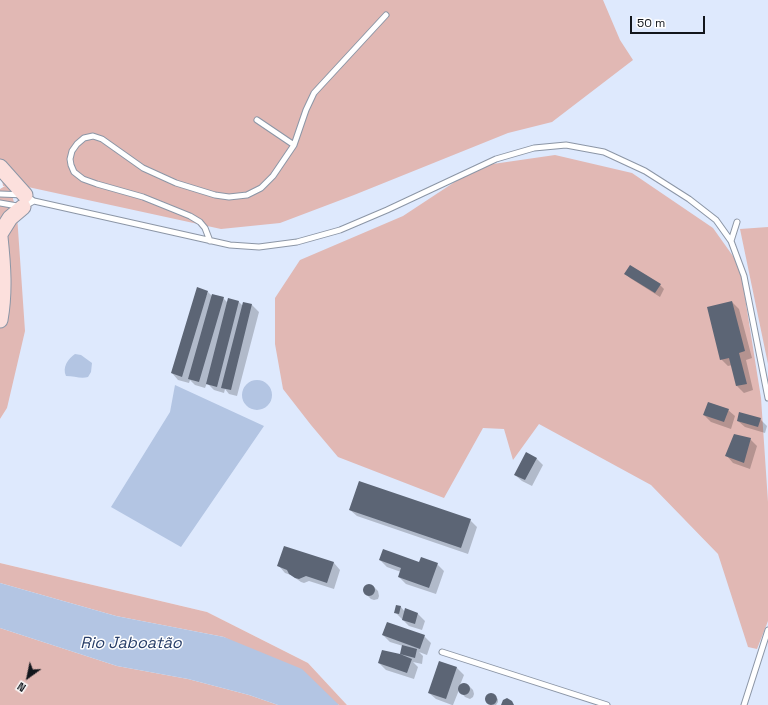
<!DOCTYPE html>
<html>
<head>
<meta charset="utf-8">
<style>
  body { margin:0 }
  #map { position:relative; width:768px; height:705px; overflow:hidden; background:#edf3fe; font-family:"Space Grotesk",sans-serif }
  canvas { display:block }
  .north { position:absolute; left:8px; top:657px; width:40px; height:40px; -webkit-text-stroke:3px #fff; paint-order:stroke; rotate:213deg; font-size:11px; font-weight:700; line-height:16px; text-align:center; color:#12161c }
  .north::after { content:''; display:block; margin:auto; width:14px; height:18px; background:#12161c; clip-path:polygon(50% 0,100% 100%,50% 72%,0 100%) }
  .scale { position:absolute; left:630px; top:16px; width:75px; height:18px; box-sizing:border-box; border:2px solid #12161c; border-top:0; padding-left:5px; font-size:12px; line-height:14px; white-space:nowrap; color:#12161c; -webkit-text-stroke:3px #fff; paint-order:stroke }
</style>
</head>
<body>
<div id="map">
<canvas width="768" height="705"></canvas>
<div class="north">N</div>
<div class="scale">50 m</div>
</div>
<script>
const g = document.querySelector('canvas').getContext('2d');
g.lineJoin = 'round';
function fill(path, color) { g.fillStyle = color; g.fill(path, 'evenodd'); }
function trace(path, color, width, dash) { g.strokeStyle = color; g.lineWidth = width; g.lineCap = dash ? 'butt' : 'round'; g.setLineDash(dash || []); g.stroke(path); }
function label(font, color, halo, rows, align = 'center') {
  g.font = font + ' "Space Grotesk",sans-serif'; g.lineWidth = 3; g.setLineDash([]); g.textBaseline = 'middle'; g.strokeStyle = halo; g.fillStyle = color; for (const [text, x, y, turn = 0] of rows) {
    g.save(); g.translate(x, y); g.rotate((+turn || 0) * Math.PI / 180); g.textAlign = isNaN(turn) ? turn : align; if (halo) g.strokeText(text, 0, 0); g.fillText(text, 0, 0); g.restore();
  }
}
fill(new Path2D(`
  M0 0H768V705H347L308 663 207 612 0 563V419L7 408 14 202 10 186Z`), '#dee9fd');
fill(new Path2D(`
  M0 0H603L620 40 633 60 552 122 508 133 354 195 280 223 221 229 28 187 10 186 17 215 25 331 7 408 0 419V189L5 186H3L0 166Z
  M555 155 632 173 713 228 740 266 761 398 768 502V621L757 649 748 647 718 554 651 485 539 424 513 460 504 429 483 428 444 498 338 457 311 425 283 389 275 344V298L300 260 403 216 479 166Z
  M768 227V364L740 229Z
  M0 563 207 612 308 663 347 705H339L224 637 116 616 0 583Z
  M0 628 117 666 188 679 249 695 278 705H0Z`), '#e1b8b4');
fill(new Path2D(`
  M75 354 81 355 92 363 91 372 88 377C81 379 74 376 66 376 62 367 68 359 75 354Z
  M242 395a15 15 0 1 1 30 0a15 15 0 1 1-30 0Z
  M175 385 264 426 181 547 111 507 170 412Z
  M0 583 116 616 224 637 302 669 339 705H278L249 695 188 679 117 666 0 628Z`), '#b3c5e3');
fill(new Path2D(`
  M626 274 660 285 664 289 660 297 630 278Z
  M208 292 212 296 223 298 228 303 229 299 239 302 243 306 244 303 252 305 259 312 237 396 229 394 225 389 224 393 214 390 207 383 205 388 195 385 190 380 189 383 178 380 172 373Z
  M732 302 739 309 752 358 746 360 753 390 744 393 737 386 732 365 728 366 721 359Z
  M728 410 735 416 731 429 711 422 704 415Z
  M760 419 767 426 765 433 745 427 738 421Z
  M750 439 757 446 750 469 733 463 727 456Z
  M536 458 543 465 532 486 522 481 515 475Z
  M350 510 470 520 477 527 468 554 357 516Z
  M284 548 334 563 340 570 334 589 309 581 304 583 301 582 291 575 285 573 279 566Z
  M380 560 437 564 444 571 436 594 406 584 399 577 401 572 387 567Z
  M369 585 373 586 378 591 379 596 378 599 374 600 371 599 366 594 364 591 365 586Z
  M397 606 401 607 405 612 406 610 418 614 425 621 422 630 409 626 395 612Z
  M383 635 424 636 431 643 427 655 419 652 423 656 422 664 413 662 418 667 414 679 386 670 379 663 401 656 403 646 390 642Z
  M439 662 457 668 464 675 460 685 463 683 469 686 473 690 474 694 473 697 470 699 465 697 459 690 453 705H452L436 699 429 693Z
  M491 694 498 699V702L496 705H493L487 702 486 697Z`), '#0003');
fill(new Path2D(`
  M630 265 661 284 655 293 624 274Z
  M197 287 208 291 182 377 171 373Z
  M212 294 224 297 199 382 188 379Z
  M228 298 239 301 217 387 206 384Z
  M732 301 745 351 739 353 747 384 736 386 729 358 720 360 707 307Z
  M243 302 252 304 231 390 221 388Z
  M708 402 729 409 724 422 703 415Z
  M739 412 761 418 758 427 737 421Z
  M734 434 751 438 744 463 725 456Z
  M526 452 537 458 525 480 514 475Z
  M359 481 471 519 461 548 349 510Z
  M284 546 334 562 327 583 306 576 299 579 295 578 289 574 287 570 277 566Z
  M383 549 419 562 421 557 438 563 429 588 398 577 401 568 379 560Z
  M363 590a6 6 0 1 1 12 0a6 6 0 1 1-12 0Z
  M396 605 401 606 399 614 394 613Z
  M405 608 418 613 415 624 402 620Z
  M387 622 425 635 420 649 382 635Z
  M402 645 417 649 415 658 400 654 412 659 407 673 378 663 382 650 400 654Z
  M439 661 457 667 446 699 428 693Z
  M458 689a6 6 0 1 1 12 0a6 6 0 1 1-12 0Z
  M485 699a6 6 0 1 1 12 0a6 6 0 1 1-12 0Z
  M507 698 512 701 514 705H501L503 700Z`), '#5c6575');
const service = new Path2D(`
  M257 120 294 145
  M0 194 25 195 34 201 230 245 259 247 297 242 340 230 387 210 496 159 534 148 566 145 604 152 645 171 689 199 716 220 731 241 744 276 768 398
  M0 203 23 207 34 201
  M210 241 205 228 200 222 190 216 143 197 97 184 83 179 74 172 71 165 70 159 72 151 77 144 84 138 93 136 102 139 143 168 176 183 215 195 229 197 247 195 261 188 273 176 294 145 306 110 314 93 386 15
  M731 241 737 222
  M442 652 607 705
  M744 705 768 630`);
const secondary = new Path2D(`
  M0 167 25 195
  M0 234 10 218 23 207
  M0 237C3 265 5 292 0 320`);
trace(service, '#8c96a6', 7);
trace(secondary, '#8c96a6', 17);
trace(service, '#fff', 5);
trace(secondary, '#fce0dd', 15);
label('italic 16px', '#273d67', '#fff', [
  ["Rio Jaboatão",131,644]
]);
</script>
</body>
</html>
